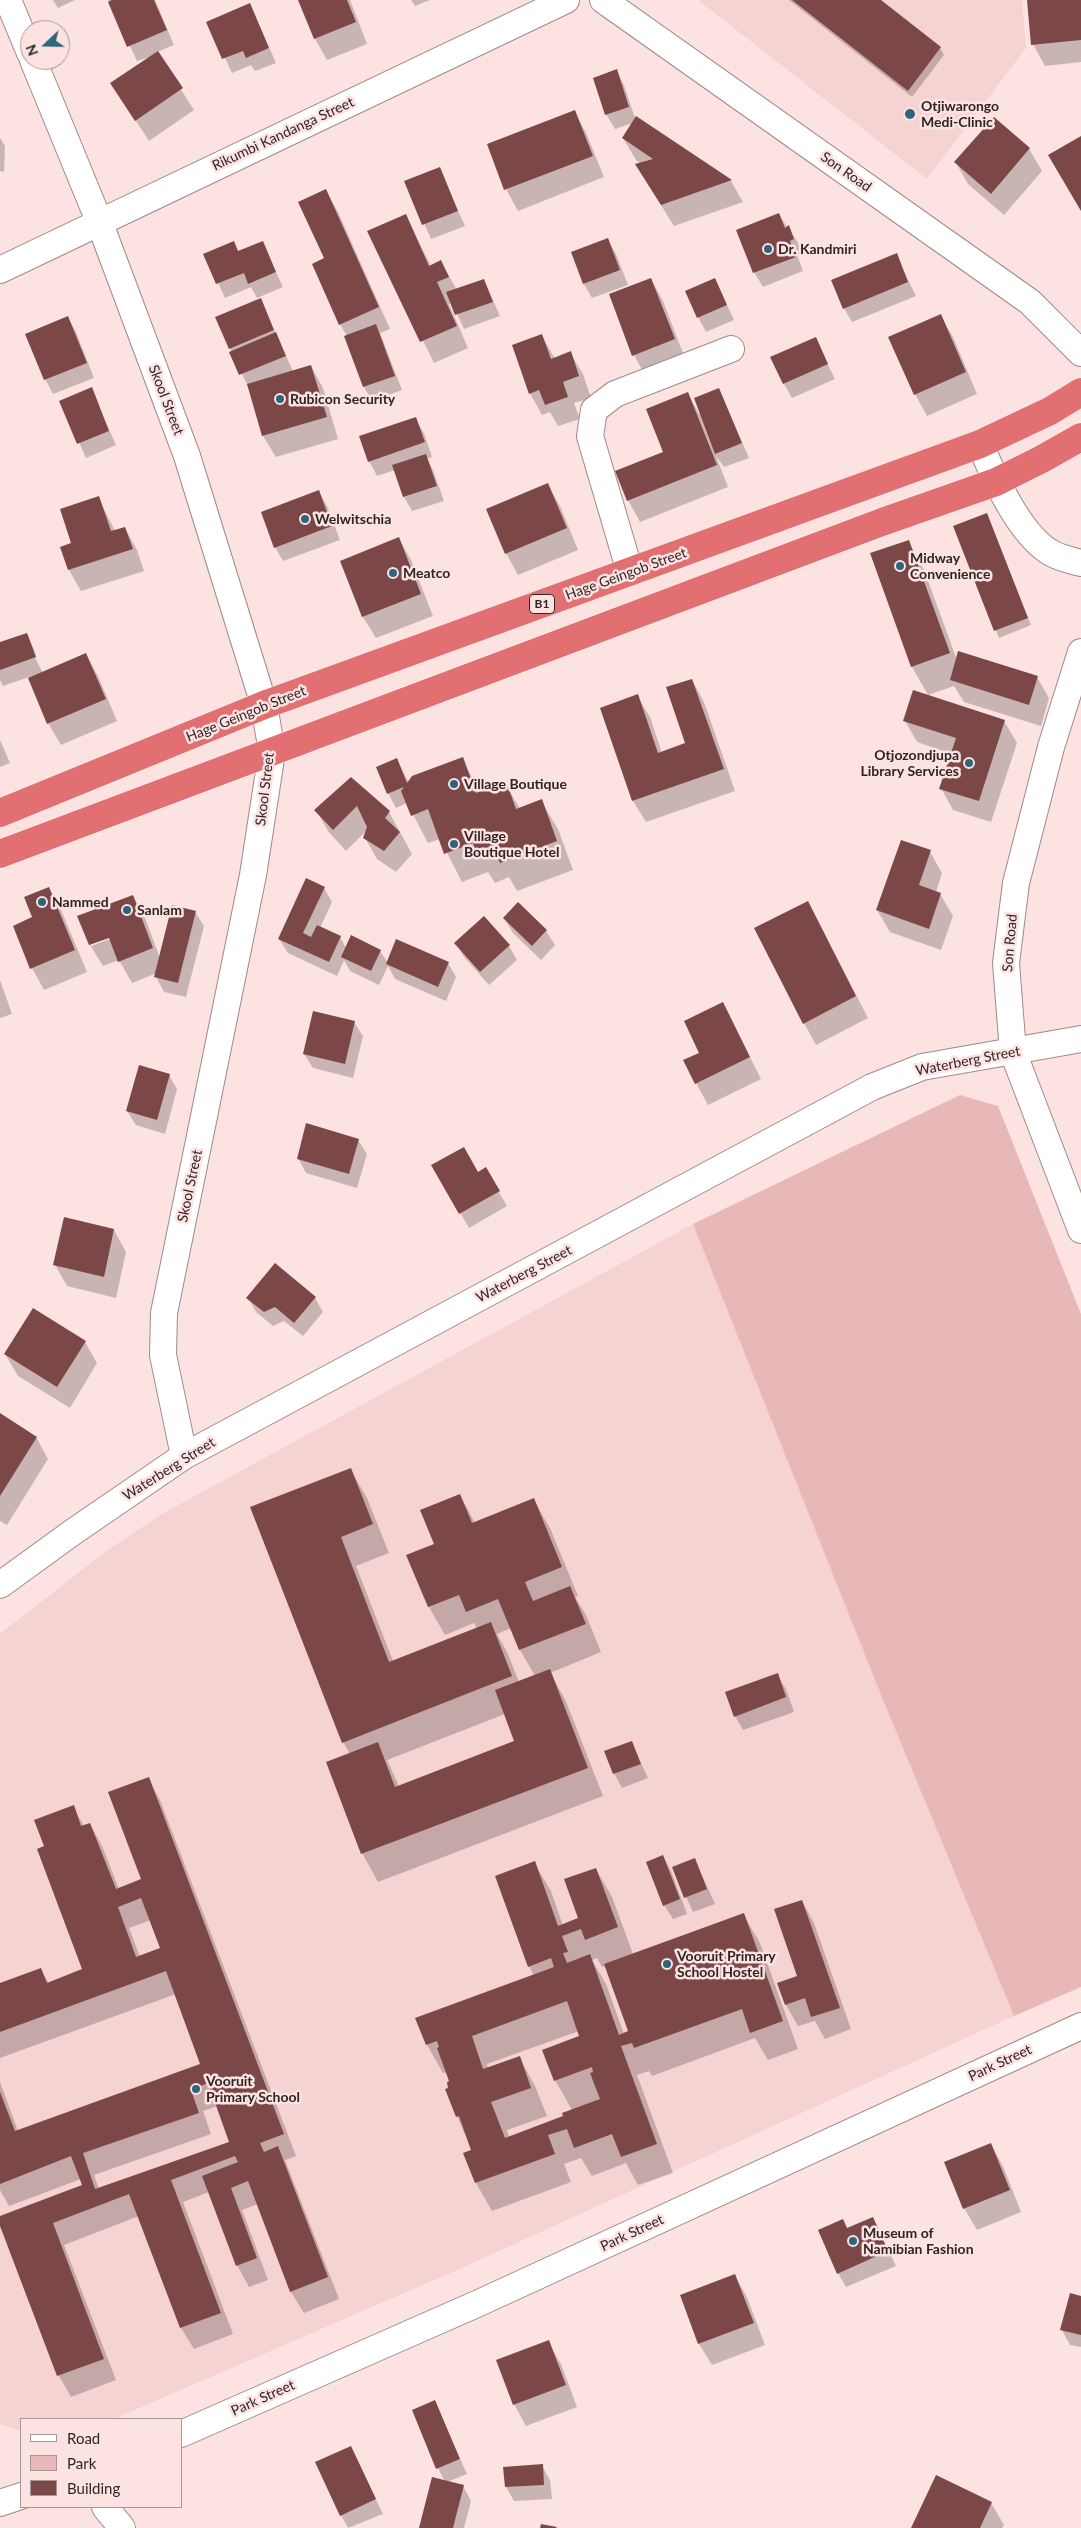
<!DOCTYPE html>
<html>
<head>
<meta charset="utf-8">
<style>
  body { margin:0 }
  #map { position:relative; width:1081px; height:2528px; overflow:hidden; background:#fce2e1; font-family:Lato,sans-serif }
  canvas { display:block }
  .legend { position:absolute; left:20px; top:2418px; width:162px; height:90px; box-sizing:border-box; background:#fce2e1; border:1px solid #aa9696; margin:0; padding:6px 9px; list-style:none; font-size:15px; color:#2f2525 }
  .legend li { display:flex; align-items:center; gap:10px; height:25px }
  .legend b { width:25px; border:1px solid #aa9696 }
  .north { position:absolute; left:20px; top:20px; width:50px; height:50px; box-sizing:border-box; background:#fce2e1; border:1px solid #aa9696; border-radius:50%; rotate:249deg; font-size:14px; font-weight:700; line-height:20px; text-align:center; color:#2f2525 }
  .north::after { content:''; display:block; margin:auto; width:18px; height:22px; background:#2c657e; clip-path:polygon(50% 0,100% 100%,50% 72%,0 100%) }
</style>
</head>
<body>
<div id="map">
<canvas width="1081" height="2528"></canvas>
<ul class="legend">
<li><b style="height:6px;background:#fff"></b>Road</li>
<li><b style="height:14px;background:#e7b8b7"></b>Park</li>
<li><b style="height:14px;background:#7c4747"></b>Building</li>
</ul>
<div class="north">N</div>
</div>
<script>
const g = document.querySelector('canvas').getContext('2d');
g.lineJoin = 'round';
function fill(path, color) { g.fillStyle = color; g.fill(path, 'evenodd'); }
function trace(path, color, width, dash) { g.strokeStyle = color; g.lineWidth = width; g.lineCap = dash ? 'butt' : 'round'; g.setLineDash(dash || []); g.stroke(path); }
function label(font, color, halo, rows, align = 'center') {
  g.font = font + ' Lato,sans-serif'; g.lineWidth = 5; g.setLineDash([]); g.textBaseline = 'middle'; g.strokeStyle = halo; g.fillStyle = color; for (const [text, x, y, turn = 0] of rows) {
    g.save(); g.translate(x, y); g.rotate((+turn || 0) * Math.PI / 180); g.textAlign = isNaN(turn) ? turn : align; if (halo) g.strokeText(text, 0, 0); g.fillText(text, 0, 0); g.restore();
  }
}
fill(new Path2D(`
  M698 0H1022L1026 48 927 179Z
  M693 1224 881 1695 1014 2016 464 2267 114 2419H21V2431L0 2424V1634L105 1552 162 1514Z`), '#f5d3d2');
fill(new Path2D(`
  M960 1095 998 1106 1081 1314V1987L1014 2016 881 1695 693 1224Z`), '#e7b8b7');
fill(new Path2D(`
  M53 0H75L58 8Z
  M108 0H155L174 45 157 52 194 110 149 141 112 84 153 56 137 61Z
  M299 0H350L367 44 327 60 315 39Z
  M411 0H430L415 6Z
  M789 0H879L940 48 944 55 912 97Z
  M1028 0H1081V62L1045 66 1033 44Z
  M250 4 276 63 255 71 251 65 232 73 208 22Z
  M616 71 624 85 635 118 731 181 743 202 674 226 636 165 641 164 636 160 623 138 633 123 615 129 606 114Z
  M574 111 586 133 604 177 518 211 506 189Z
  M994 119 1029 149 1042 171 1004 215 968 184 956 163Z
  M0 138 5 146 4 172 0 171Z
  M439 169 465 226 431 239 406 182Z
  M326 191 338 212 390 329 380 333 402 390 372 401 364 387 347 336 340 324 325 259Z
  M405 215 431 266 441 262 457 290 484 280 500 316 464 329 452 303 449 304 468 348 434 363 369 232Z
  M779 215 797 241 802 253 797 255 803 271 763 287 754 272Z
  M608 240 616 254 628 285 592 298 584 284 573 252Z
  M262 242 283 287 257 298 251 287 225 298 205 254 239 252Z
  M896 255 916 296 852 322 844 308Z
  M651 279 663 301 686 361 646 377 634 355Z
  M715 279 734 320 706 332 698 317Z
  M260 300 293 371 311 366 323 388 338 439 276 457 263 436 249 389 230 348Z
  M940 316 953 337 977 394 927 416 915 394Z
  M68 318 76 332 94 378 53 394 45 379Z
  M542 336 555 359 570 353 583 374 591 398 574 403 580 419 558 426 550 412 542 415 530 393Z
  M815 339 835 379 792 398 784 384Z
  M91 389 116 445 86 458 61 401Z
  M719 389 749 458 724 467 716 456 728 487 640 522 628 500 665 453 687 393 700 415Z
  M415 419 424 433 432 457 427 459 433 470 444 501 412 511 404 497 395 470 377 476 369 461Z
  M547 484 560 506 578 550 518 575 506 553Z
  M319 492 327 506 340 540 283 561 275 547Z
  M98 497 115 531 125 528 137 550 144 571 81 591 69 570 73 544Z
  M986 514 1031 625 999 638 954 527Z
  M399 539 411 560 433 616 376 638 363 617 341 562Z
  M908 541 924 570 957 660 1037 677 1049 698 1041 726 964 702 954 686 928 695 912 667 871 554Z
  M27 634 39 661 34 651 32 652 43 673 86 655 98 676 117 721 61 745 48 723 29 677 3 686 0 680V644Z
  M692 680 704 702 735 791 646 822 633 801 601 708 637 696 650 717 662 753 687 744Z
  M905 721H1004L1017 743 991 822 953 810 941 788 952 754 917 742Z
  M0 740 10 763 0 767Z
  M462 759 480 792 505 783 520 809 541 801 558 829 573 870 517 891 509 877 495 883 488 872 462 882 440 839 428 843 407 803 396 808 388 793 397 760 409 783Z
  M351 778 389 812 412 854 396 872 377 859 365 838 368 829 346 851 328 831 316 810Z
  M930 852 942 873 936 892 940 894 953 916 941 950 890 932 877 910Z
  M49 888 61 910 87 972 44 990 32 968 34 918Z
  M324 888 332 902 320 928 340 937 346 948 380 951 388 963H448L456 977 446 1001 395 979 388 966 379 985 350 971 344 960 337 976 288 953 279 939Z
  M133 896 145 918 160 958 195 912 204 926 186 997 164 992 156 977 157 973 132 983 119 960 103 966 90 945 79 917ZM114 934 115 937 91 946V943Z
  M808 902 868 1018 816 1045 804 1023Z
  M518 904 546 931 555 945 541 960 513 933 504 918Z
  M456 943 509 946 517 960 489 985 464 957Z
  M0 980 12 1014 0 1018Z
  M723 1004 761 1079 708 1105 696 1083 700 1053Z
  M354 1022 363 1036 353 1078 313 1068 304 1054Z
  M169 1075 177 1089 165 1134 136 1125 127 1111Z
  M358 1140 367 1154 357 1188 306 1173 298 1158Z
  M433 1165 477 1173 485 1169 507 1206 469 1228Z
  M114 1230 126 1252 116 1298 67 1286 55 1265Z
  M248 1298H315L323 1312 303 1336 284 1321 273 1326 256 1312Z
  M85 1342 97 1363 70 1408 18 1376 5 1354Z
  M0 1415 36 1437 48 1459 7 1525 0 1521Z
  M350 1469 367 1498 389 1553 356 1566 393 1661 477 1629 474 1623 445 1635 429 1607 408 1556 436 1545 460 1495 475 1523 533 1499 550 1528 578 1596 575 1597 586 1615 601 1652 550 1673 565 1699 603 1796 378 1882 362 1853 350 1754 343 1742 252 1508ZM511 1628 520 1650 535 1676 519 1682 507 1652 497 1634ZM505 1714 516 1742 399 1786 387 1760Z
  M777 1675 786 1689 794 1712 743 1730 735 1716Z
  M631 1742 648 1778 622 1788 614 1773Z
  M148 1779 160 1800 296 2156 285 2160 339 2299 304 2313 291 2292 258 2204 242 2210 268 2280 249 2287 237 2265 209 2192 183 2202 233 2334 194 2349 181 2328 139 2216 64 2245 116 2380 71 2397 59 2376 0 2218 84 2186 81 2179 9 2206 0 2190V2082L18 2131 202 2065 176 1994 0 2058V1985L40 1969 49 1983 84 1970 46 1847 73 1807 84 1826 90 1824 102 1846 119 1889 143 1880ZM151 1920 161 1949 140 1957 129 1928ZM218 2106 231 2143 99 2189 94 2175 211 2134 203 2111Z
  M663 1856 671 1871 687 1914 673 1919 664 1905Z
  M695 1860 715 1904 693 1912 673 1868Z
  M534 1863 551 1891 563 1926 580 1919 596 1869 612 1897 633 1954 743 1914 760 1943 798 2049 768 2060 755 2038 652 2076 649 2071 637 2075 673 2173 638 2185 626 2163 592 2176 581 2158 564 2164 571 2182 492 2211 476 2183 472 2151 457 2116 447 2072 443 2073 427 2045 534 1976 529 1966ZM597 1958 602 1967 606 1966 630 2032 624 2034 606 1984 592 1960ZM579 2031 581 2037 555 2080 572 2110 565 2117 509 2137 507 2130 547 2116 535 2086 519 2057 488 2068 487 2064Z
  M802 1901 814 1923 851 2029 825 2039 815 2021 798 2026 786 2005 799 1977Z
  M991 2145 1003 2166 1021 2212 977 2230 964 2208Z
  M873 2218 896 2266 846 2287 838 2273 848 2229Z
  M735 2276 747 2297 765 2345 712 2365 699 2344 681 2296Z
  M1081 2297V2347L1070 2345 1062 2330Z
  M548 2342 561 2364 577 2407 526 2426 514 2404Z
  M434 2402 467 2474 447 2482 463 2486 471 2501 464 2528H420L445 2482 438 2468Z
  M351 2447 383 2514 348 2528 341 2515Z
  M542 2466 550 2480 552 2499 514 2501 506 2487 504 2468Z
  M991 2503 1004 2525 1002 2528H912Z`), '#0003');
fill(new Path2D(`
  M112 0H154L167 30 127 47 108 2Z
  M298 0H347L356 22 314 39Z
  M792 0H881L941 47 908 91Z
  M1027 0H1081V40L1031 45Z
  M250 3 269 48 246 58 243 51 222 59 206 22Z
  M158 51 183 88 135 121 110 83Z
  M617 69 629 107 605 115 593 78Z
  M575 110 593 156 504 190 487 144Z
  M636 116 732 180 661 205 635 164 653 159 622 138Z
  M994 117 1030 148 991 194 954 162Z
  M1081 136V211L1048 155Z
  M440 167 458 211 422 225 404 181Z
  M326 189 379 307 339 325 312 264 324 258 298 202Z
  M779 213 785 228 789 225 794 239 790 241 796 257 753 273 736 230Z
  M406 214 429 266 441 260 449 277 437 282 457 326 420 342 367 231Z
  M608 238 620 270 583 284 571 252Z
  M234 241 238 251 263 241 276 272 248 284 244 273 216 284 203 254Z
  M897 253 908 282 843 309 831 280Z
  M651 278 675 339 632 356 609 294Z
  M715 278 727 305 697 318 685 291Z
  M484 279 493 302 455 315 446 292Z
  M261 298 274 330 229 349 215 317Z
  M941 314 966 372 914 395 888 337Z
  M68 316 87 363 44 380 25 334Z
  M376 324 395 376 363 387 344 336Z
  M276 332 286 356 239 375 229 352Z
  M542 334 551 359 571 351 579 376 563 382 568 397 545 405 539 390 529 394 512 345Z
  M816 337 828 364 783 384 770 357Z
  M311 365 327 417 262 436 247 384Z
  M92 387 109 431 77 444 59 401Z
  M719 388 742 443 715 454 694 398Z
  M688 392 717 465 627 501 615 471 663 452 646 409Z
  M416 417 425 442 368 462 359 436Z
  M426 454 437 486 403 497 392 465Z
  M548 483 567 528 505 554 486 509Z
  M319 490 332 526 274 548 261 512Z
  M99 496 111 531 125 527 133 549 68 570 60 547 71 543 60 509Z
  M987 513 1028 618 994 631 953 526Z
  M399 537 421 594 362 617 340 561Z
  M909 540 950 653 911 667 870 553Z
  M27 633 36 657 0 670V642Z
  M958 651 1038 676 1029 705 950 680Z
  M86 653 106 699 47 724 28 678Z
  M692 679 724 769 632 801 600 708 638 694 658 753 685 743 666 687Z
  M913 690 1005 720 979 801 939 789 956 738 903 721Z
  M463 757 476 793 506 781 516 809 542 799 557 841 500 863 494 849 477 855 473 843 444 854 428 809 411 816 401 791 404 787 387 794 376 767 397 758 407 783 412 776Z
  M351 777 390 811 385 818 400 832 384 851 363 838 367 827 357 806 333 830 314 810Z
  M901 840 931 850 919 885 941 893 929 929 876 910Z
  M306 878 325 887 303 933 311 937 317 925 341 936 329 962 278 939Z
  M49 887 75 950 30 969 13 926 32 917 24 897Z
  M133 895 153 948 118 962 109 938 89 945 77 916Z
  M808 901 856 996 803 1024 754 928Z
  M518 902 547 930 532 946 503 918Z
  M172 905 196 911 178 983 154 977Z
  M484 916 510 945 480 972 454 943Z
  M351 935 381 950 371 971 341 957Z
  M396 939 449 962 438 987 386 964Z
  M723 1002 750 1057 695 1084 683 1060 699 1053 684 1021Z
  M313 1011 355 1021 345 1064 303 1054Z
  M139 1065 170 1074 157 1120 126 1111Z
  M306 1123 359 1139 349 1174 297 1159Z
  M464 1147 478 1172 486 1167 500 1191 459 1214 431 1165Z
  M64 1217 114 1229 104 1277 53 1265Z
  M275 1263 316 1297 294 1323 275 1307 264 1312 246 1298Z
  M33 1308 86 1341 57 1387 4 1354Z
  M0 1413 37 1437 0 1496Z
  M351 1468 373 1524 341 1537 389 1662 491 1622 512 1676 342 1743 250 1507Z
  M460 1494 472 1523 534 1498 562 1567 525 1582 533 1601 570 1586 586 1624 519 1650 498 1599 466 1612 459 1595 428 1607 406 1555 434 1544 420 1510Z
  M550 1669 588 1768 361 1854 326 1762 378 1742 395 1787 514 1741 495 1690Z
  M778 1673 786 1697 734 1717 725 1692Z
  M632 1741 641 1764 613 1774 604 1751Z
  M149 1777 284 2134 260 2143 264 2152 278 2146 328 2277 290 2292 248 2181 231 2188 257 2258 236 2266 202 2176 238 2162 235 2156 171 2180 221 2313 180 2328 129 2194 53 2223 104 2359 57 2376 0 2226V2216L82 2185 71 2156 0 2184V2092L15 2131 200 2064 166 1971 0 2032V1983L41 1968 47 1983 82 1969 37 1849 44 1846 34 1820 74 1805 81 1826 90 1823 116 1889 141 1879 108 1792ZM141 1898 160 1948 136 1957 118 1907ZM208 2083 229 2142 95 2189 83 2153 199 2113 191 2090Z
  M663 1855 680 1899 663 1906 646 1862Z
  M695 1858 707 1889 684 1898 672 1867Z
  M535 1861 558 1926 578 1918 564 1879 596 1868 618 1927 585 1940 581 1929 562 1936 568 1952 563 1953 567 1963 590 1954 619 2035 628 2031 604 1964 744 1913 783 2021 750 2033 742 2009 634 2048 632 2043 621 2046 657 2144 621 2157 612 2134 574 2148 567 2129 548 2135 555 2154 475 2183 463 2153 471 2150 459 2116 456 2117 445 2089 448 2088 447 2082 449 2081 437 2048 439 2047 437 2041 426 2045 415 2018 554 1967 551 1958 528 1967 495 1876ZM567 2001 579 2036 542 2050 554 2081 592 2067 593 2072 590 2073 600 2099 562 2113 563 2116 505 2138 491 2102 531 2088 520 2056 483 2069 472 2036Z
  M802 1900 840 2008 811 2017 805 1998 785 2005 777 1983 797 1976 774 1909Z
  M991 2143 1010 2190 963 2209 944 2162Z
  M873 2217 888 2251 837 2274 818 2230 843 2219 847 2228Z
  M735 2274 754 2323 698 2344 680 2295Z
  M1070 2293 1081 2296V2335L1060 2330Z
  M549 2340 566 2385 513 2405 496 2360Z
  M435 2400 460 2459 436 2469 412 2410Z
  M351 2446 376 2499 340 2516 315 2462Z
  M543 2464 544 2485 505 2487 503 2467Z
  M936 2475 992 2502 980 2528H911Z
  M432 2477 464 2485 453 2528H419Z
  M541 2524 557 2527 556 2528H540Z`), '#7c4747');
const street = new Path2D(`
  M8 0 30 53
  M603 0 1030 302 1081 353
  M33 60 99 221 187 456 264 705 272 752 253 875 164 1313 163 1355 184 1456
  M0 270 566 0
  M980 444C994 477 1018 531 1048 551 1058 558 1070 560 1081 563
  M630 572 590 436 594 410 615 394 731 349
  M1081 652 1051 747 1016 883 1006 963 1013 1052 1081 1230
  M0 1585 73 1532 184 1456 872 1087 922 1067 1081 1039
  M181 2434 479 2303 1081 2026
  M0 2503 21 2496
  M105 2507 122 2528`);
const highway = new Path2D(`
  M0 813 264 705 980 444 1050 411 1081 392
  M0 854 882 522 996 482 1042 459 1081 437`);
trace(street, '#a08988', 28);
trace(highway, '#fff', 29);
trace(street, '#fff', 26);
trace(highway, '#e27072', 28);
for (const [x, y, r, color] of [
  [910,114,6,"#2c657e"],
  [768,249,5,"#2c657e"],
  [280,399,5,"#2c657e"],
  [305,519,5,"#2c657e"],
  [900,566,5,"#2c657e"],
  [393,573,5,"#2c657e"],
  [969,763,5,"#2c657e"],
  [454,784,5,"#2c657e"],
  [454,844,5,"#2c657e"],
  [42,902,5,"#2c657e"],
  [127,910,5,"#2c657e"],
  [667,1964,5,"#2c657e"],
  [196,2089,5,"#2c657e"],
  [853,2241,5,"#2c657e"]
]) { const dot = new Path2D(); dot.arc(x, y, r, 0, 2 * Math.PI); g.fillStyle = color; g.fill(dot); trace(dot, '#fce2e1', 2); }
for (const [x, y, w] of [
  [542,604,25]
]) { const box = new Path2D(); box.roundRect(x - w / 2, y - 9.5, w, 19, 4); g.fillStyle = '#fce2e1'; g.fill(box); trace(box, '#2f2525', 1); }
label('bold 12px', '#2f2525', null, [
  ["B1",542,604]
]);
label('bold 14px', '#2f2525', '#fce2e1', [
  ["Otjiwarongo",921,106],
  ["Medi-Clinic",921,122],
  ["Dr. Kandmiri",778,249],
  ["Rubicon Security",290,399],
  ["Welwitschia",315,519],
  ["Midway",910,558],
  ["Convenience",910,574],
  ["Meatco",403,573],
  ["Otjozondjupa",959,755,"right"],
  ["Library Services",959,771,"right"],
  ["Village Boutique",464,784],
  ["Village",464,836],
  ["Boutique Hotel",464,852],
  ["Nammed",52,902],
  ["Sanlam",137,910],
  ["Vooruit Primary",677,1956],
  ["School Hostel",677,1972],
  ["Vooruit",206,2081],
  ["Primary School",206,2097],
  ["Museum of",863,2233],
  ["Namibian Fashion",863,2249]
], 'left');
label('14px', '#2f2525', '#fce2e1', [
  ["Rikumbi Kandanga Street",283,134,-25],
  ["Son Road",846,172,35],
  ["Skool Street",166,400,69],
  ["Hage Geingob Street",626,574,-20],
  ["Hage Geingob Street",246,714,-22],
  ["Skool Street",265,789,-83],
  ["Son Road",1010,943,-85],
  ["Waterberg Street",968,1061,-11],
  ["Skool Street",190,1186,-78],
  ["Waterberg Street",524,1274,-28],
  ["Waterberg Street",169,1469,-32],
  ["Park Street",1000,2063,-25],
  ["Park Street",632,2233,-25],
  ["Park Street",263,2398,-24]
]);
</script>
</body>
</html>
